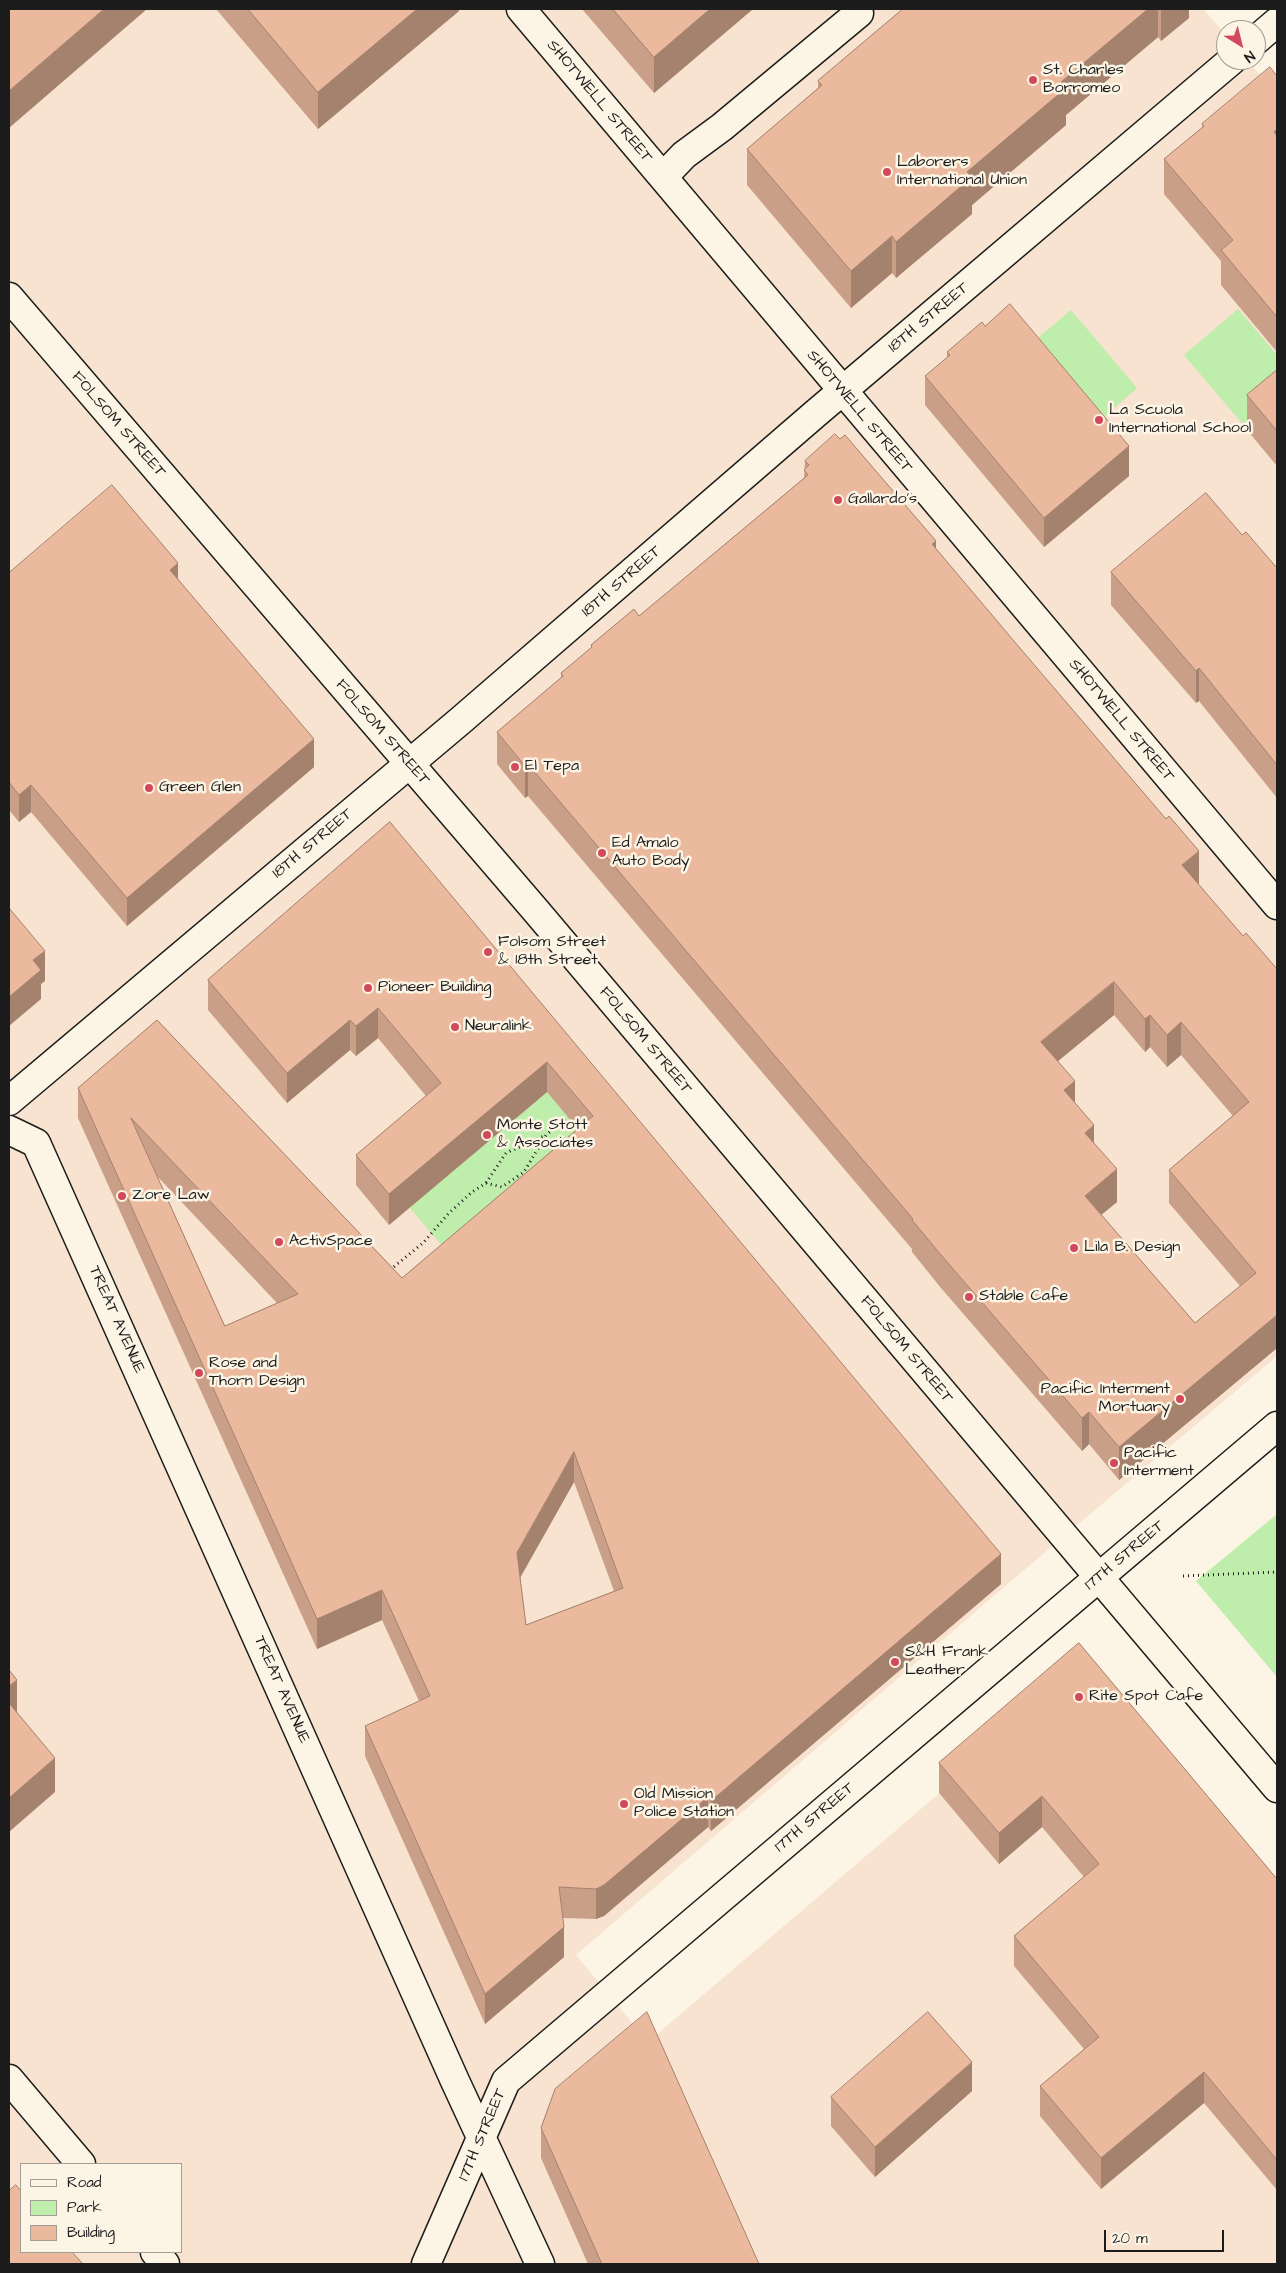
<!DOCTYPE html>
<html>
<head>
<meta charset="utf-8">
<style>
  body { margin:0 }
  #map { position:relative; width:1286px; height:2273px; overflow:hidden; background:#fcf5e5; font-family:"Architects Daughter",sans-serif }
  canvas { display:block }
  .frame { position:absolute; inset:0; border:10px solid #1c1c1c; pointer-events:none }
  .legend { position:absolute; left:20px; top:2163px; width:162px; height:90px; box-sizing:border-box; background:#fcf5e5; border:1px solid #a29e95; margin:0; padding:6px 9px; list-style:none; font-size:15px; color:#1c1c1c }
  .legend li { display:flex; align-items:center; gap:10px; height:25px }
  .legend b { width:25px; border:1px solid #a29e95 }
  .north { position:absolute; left:1216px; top:20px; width:50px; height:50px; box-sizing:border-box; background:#fcf5e5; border:1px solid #a29e95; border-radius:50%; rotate:144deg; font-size:14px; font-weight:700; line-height:20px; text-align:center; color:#1c1c1c }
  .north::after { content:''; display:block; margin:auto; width:18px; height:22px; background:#d1495b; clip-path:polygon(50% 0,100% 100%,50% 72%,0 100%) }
  .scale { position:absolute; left:1104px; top:2230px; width:120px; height:22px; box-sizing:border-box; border:2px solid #1c1c1c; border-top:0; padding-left:6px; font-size:15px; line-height:18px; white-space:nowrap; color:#1c1c1c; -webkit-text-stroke:4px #fcf5e5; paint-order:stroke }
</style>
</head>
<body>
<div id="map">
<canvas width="1286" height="2273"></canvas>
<div class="frame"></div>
<ul class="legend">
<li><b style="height:6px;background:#fcf5e5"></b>Road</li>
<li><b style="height:14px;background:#bfedab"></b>Park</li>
<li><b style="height:14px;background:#ebb99d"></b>Building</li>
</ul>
<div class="north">N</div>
<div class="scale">20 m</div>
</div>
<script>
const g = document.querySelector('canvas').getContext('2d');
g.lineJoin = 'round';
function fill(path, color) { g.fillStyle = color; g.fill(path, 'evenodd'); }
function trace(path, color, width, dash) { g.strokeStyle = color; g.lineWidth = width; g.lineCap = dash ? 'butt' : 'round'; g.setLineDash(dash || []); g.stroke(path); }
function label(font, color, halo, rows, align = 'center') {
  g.font = font + ' "Architects Daughter",sans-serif'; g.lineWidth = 5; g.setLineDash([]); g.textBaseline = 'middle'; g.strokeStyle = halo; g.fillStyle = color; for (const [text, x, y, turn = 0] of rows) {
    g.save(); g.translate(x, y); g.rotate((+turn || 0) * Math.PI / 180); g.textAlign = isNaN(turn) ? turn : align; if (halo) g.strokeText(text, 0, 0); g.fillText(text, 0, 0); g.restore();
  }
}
fill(new Path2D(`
  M9 9H1203L1226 35V60H1247L1277 95V1356L1010 1582 576 1955 648 2042 1079 1674 1277 1910V2264H9ZM21 2164H181V2252H21Z`), '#f7e3cf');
fill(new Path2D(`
  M1238 309 1277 355V402L1246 428 1184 355Z
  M1071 310 1137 388 1094 426 1027 347Z
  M547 1092 593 1147 456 1262 409 1207Z
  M1277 1514V1677L1196 1581Z`), '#bfedab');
const minor = new Path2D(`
  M521 9 1277 905
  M1256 40 1277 22
  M663 177 684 155 722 127 859 13
  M9 297 537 912 1277 1788
  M9 1101 460 721 815 414 1232 60
  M9 1130 36 1143 455 2081 540 2264
  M9 2079 81 2164
  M155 2252 165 2264
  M426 2264 506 2081 1277 1426`);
trace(minor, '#1c1c1c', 31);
trace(new Path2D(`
  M486 1183 506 1153 546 1135
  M390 1270 423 1243 449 1213 472 1192 486 1183 502 1187 524 1172 546 1135 569 1116
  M1183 1576 1277 1572`), '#1c1c1c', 3, [1, 4]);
trace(minor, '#fcf5e5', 28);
fill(new Path2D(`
  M216 9H459V11L318 129Z
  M582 9H753L654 93Z
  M903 9H1189V18L1161 41 1158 37 1066 115V125L972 205V214L896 278 892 273 851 308 747 185V149L818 88V81Z
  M1277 76V352L1221 285V261L1164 194V159L1202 128V124Z
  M985 326 1129 476 1044 547 925 405V376L947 358V352Z
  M1277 370V466L1247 430V395Z
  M805 461 936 549 1199 883 1198 884 1243 936 1277 1348 1119 1480 1089 1444 1082 1451 941 1288 912 1252V1249L528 796 525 798 497 764V732L561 678V673L591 648V645L639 616 804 478ZM1114 1015 1145 1052 1150 1047 1167 1067 1181 1055 1233 1116 1169 1170V1203L1240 1286 1195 1323 1101 1215 1117 1202 1094 1143 1075 1103 1058 1061Z
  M1242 535 1277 568V798L1199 701 1196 703 1111 605V572Z
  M9 573 178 579 314 767 127 926 31 812 19 822 9 810Z
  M390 822 1001 1584 711 1831 708 1827 604 1916 596 1919 563 1918 564 1957 485 2024 365 1756V1726L419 1701 382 1620 317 1649 78 1118V1088L157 1020 402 1278 578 1129 547 1092 389 1225 356 1185V1155L426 1096 378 1038 356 1056 350 1050 287 1103 208 1010V980ZM157 1176 277 1303 225 1326ZM574 1482 614 1591 526 1625 520 1578Z
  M1079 1643 1277 1879V2190L1204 2103 1101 2189 1040 2116V2086L1084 2049 1014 1966V1936L1084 1877 1042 1827 999 1864 939 1793V1763Z
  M972 2091 875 2177 831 2126V2097Z
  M541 2128 759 2264H588L541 2158Z`), '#ca9f87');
fill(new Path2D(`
  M104 9H147L9 128V91Z
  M417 9H459V11L318 129V92Z
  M710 9H753L654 93V57Z
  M1148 9H1158V37L1066 115V125L972 205V214L896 278V242L967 172 1061 82Z
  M1161 9H1189V18L1161 41Z
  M1277 129V164L1274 132Z
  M892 236V273L851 308V271Z
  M1129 446V476L1044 547V518Z
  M936 541V573L932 544Z
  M178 563V591L170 570Z
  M1199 668V701L1196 703V671Z
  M314 739V767L127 926V898Z
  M528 764V796L525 798V766Z
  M31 785V812L19 822V795Z
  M1199 851V883L1182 898V865Z
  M45 951V981L41 984V999L9 1026V997L33 960Z
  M1114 982V1015L1041 1075V1042Z
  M378 1008V1038L356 1056V1026Z
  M1150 1015V1047L1145 1052V1019Z
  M350 1020V1050L287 1103V1073Z
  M1181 1022V1055L1167 1067V1035Z
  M547 1062V1092L389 1225V1194Z
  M1075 1081V1114L1064 1090Z
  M1094 1125V1158L1085 1133Z
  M1117 1169V1202L1085 1228V1196Z
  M1277 1315V1348L1119 1480V1447Z
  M1089 1412V1444L1082 1451V1418Z
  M574 1452V1482L517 1583V1553Z
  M1001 1554V1584L711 1831V1801Z
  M382 1590V1620L317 1649V1619Z
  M17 1680V1713L9 1720V1686Z
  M55 1758V1792L9 1832V1798Z
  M1042 1796V1827L999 1864V1833Z
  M708 1797V1827L604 1916 596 1919V1889Z
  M564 1927V1957L485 2024V1994Z
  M972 2062V2091L875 2177V2147Z
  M1204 2072V2103L1101 2189V2158Z`), '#a4826e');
const building = new Path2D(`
  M9 9H104L9 91Z
  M248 9H417L318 92Z
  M613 9H710L654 57Z
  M903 9H1148L1061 82 1066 88 967 172 972 177 896 242 892 236 851 271 747 149 822 85 818 81Z
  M1270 67 1277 76V129L1274 132 1277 136V317L1221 250 1233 240 1164 159 1204 126 1202 124Z
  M1010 304 1129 446 1044 518 925 376 950 355 947 352 982 322 985 326Z
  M1277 370V431L1247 395Z
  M835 434 840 439 845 435 936 541 932 544 1019 647 1166 819 1169 816 1199 851 1182 865 1243 936 1246 933 1277 969V1315L1119 1447 1089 1412 1082 1418 941 1255 912 1220 913 1219 528 764 525 766 497 732 563 676 561 673 592 647 591 645 634 609 639 616 808 475 804 470 809 465 805 461ZM1114 982 1145 1019 1150 1015 1167 1035 1181 1022 1249 1102 1169 1170 1256 1273 1195 1323 1085 1196 1117 1169 1085 1133 1094 1125 1064 1090 1075 1081 1041 1042Z
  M112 485 178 563 170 570 314 739 127 898 31 785 19 795 9 782V573Z
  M1206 493 1242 535 1246 532 1277 568V765L1199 668 1196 671 1111 572Z
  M390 822 1001 1554 711 1801 708 1797 604 1885 596 1889 559 1887 564 1927 485 1994 365 1726 430 1696 382 1590 317 1619 78 1088 157 1020 402 1278 593 1116 547 1062 389 1194 356 1155 441 1083 378 1008 356 1026 350 1020 287 1073 208 980ZM131 1118 298 1294 225 1326ZM574 1452 623 1588 526 1625 517 1553Z
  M9 908 45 951 33 960 41 970 9 997Z
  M1079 1643 1277 1879V2160L1204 2072 1101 2158 1040 2086 1099 2037 1014 1936 1099 1864 1042 1796 999 1833 939 1763Z
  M9 1670 17 1680 9 1686Z
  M9 1703 55 1758 9 1798Z
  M647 2012 759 2264H602L541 2128 555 2089Z
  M928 2012 972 2062 875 2147 831 2097Z
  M16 2185 21 2191V2252H72L83 2264H9V2191Z`);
fill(building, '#ebb99d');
trace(building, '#a4826e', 1);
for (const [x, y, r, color] of [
  [1033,80,5,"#d1495b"],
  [887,172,5,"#d1495b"],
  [1099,420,5,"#d1495b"],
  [838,500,5,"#d1495b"],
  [515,767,5,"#d1495b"],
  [149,788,5,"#d1495b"],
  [602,853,5,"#d1495b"],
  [488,952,5,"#d1495b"],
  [368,988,5,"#d1495b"],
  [455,1027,5,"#d1495b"],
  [487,1135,5,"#d1495b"],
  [122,1196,5,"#d1495b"],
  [279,1242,5,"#d1495b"],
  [1074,1248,5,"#d1495b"],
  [969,1297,5,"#d1495b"],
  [199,1373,5,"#d1495b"],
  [1180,1399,5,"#d1495b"],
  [1114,1463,5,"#d1495b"],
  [895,1662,5,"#d1495b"],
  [1079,1697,5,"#d1495b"],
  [624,1804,5,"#d1495b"]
]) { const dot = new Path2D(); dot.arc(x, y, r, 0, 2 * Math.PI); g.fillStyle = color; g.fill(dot); trace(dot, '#fcf5e5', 2); }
label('16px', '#1c1c1c', '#fcf5e5', [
  ["St. Charles",1043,71],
  ["Borromeo",1043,89],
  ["Laborers",897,163],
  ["International Union",897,181],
  ["La Scuola",1109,411],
  ["International School",1109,429],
  ["Gallardo's",848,500],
  ["El Tepa",525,767],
  ["Green Glen",159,788],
  ["Ed Amalo",612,844],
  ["Auto Body",612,862],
  ["Folsom Street",498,943],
  ["& 18th Street",498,961],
  ["Pioneer Building",378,988],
  ["Neuralink",465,1027],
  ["Monte Stott",497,1126],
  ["& Associates",497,1144],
  ["Zore Law",132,1196],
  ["ActivSpace",289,1242],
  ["Lila B. Design",1084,1248],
  ["Stable Cafe",979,1297],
  ["Rose and",209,1364],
  ["Thorn Design",209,1382],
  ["Pacific Interment",1170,1390,"right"],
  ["Mortuary",1170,1408,"right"],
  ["Pacific",1124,1454],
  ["Interment",1124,1472],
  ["S&H Frank",905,1653],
  ["Leather",905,1671],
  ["Rite Spot Cafe",1089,1697],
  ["Old Mission",634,1795],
  ["Police Station",634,1813]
], 'left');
label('16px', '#1c1c1c', '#fcf5e5', [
  ["SHOTWELL STREET",599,102,50],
  ["18TH STREET",929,318,-40],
  ["SHOTWELL STREET",859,412,50],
  ["FOLSOM STREET",118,425,49],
  ["18TH STREET",622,582,-41],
  ["SHOTWELL STREET",1121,721,50],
  ["FOLSOM STREET",382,733,49],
  ["18TH STREET",313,844,-40],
  ["FOLSOM STREET",645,1041,50],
  ["TREAT AVENUE",116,1320,66],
  ["FOLSOM STREET",906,1350,50],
  ["17TH STREET",1125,1556,-40],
  ["TREAT AVENUE",281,1690,66],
  ["17TH STREET",815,1818,-40],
  ["17TH STREET",483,2135,-67]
]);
</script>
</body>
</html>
